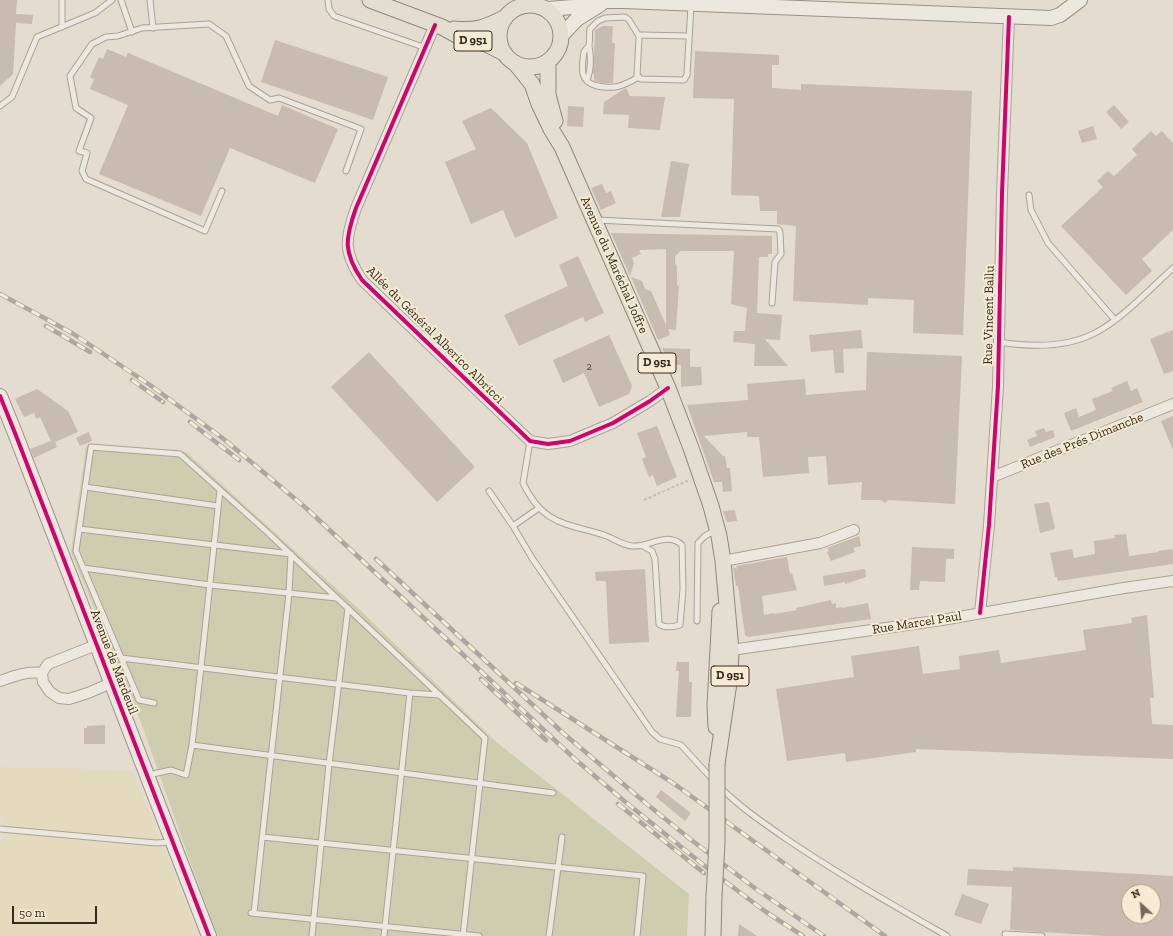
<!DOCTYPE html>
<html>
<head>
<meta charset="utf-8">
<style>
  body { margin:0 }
  #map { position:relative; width:1173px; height:936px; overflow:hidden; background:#e4dcce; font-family:"Zilla Slab",serif }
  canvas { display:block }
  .north { position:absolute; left:1121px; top:884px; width:40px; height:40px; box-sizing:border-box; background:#f6ebd4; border:1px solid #aa9e8b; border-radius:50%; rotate:334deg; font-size:11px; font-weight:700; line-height:16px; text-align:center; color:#392a1e }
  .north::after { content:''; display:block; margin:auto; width:14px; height:18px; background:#75685c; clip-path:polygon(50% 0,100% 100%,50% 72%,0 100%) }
  .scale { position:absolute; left:12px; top:906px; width:85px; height:18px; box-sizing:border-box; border:2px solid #392a1e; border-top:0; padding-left:5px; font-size:12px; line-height:14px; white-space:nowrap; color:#392a1e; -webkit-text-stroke:3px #f6ebd4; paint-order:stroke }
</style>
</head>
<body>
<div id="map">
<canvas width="1173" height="936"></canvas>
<div class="north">N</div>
<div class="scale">50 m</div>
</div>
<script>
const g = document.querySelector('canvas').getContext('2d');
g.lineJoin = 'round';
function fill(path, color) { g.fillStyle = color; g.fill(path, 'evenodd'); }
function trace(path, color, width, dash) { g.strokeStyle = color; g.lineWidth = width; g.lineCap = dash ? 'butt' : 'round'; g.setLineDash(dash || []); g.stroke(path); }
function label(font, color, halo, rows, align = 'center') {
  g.font = font + ' "Zilla Slab",serif'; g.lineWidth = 4; g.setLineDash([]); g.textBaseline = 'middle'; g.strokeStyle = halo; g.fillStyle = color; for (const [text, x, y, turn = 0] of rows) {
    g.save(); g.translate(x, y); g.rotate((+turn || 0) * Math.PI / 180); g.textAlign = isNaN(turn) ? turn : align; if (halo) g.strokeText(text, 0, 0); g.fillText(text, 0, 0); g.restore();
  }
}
fill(new Path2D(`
  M0 767 132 770 199 936H0V841H3L4 819 0 815Z`), '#e4dbbe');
fill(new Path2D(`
  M86 446 186 452 360 610 495 741 689 894 687 936H218L193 870 142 725 71 552Z`), '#cfcdb0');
fill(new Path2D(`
  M0 0H17L16 14 33 15 32 24 16 23 13 74 0 86Z
  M603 26H613L612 43H615L613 83H602L594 81V74H593L595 30Z
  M275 40 388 77 373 120 261 82Z
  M107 49 126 57 128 53 278 116 282 105 338 129 315 183 230 148 201 216 99 174 128 105 90 89 94 79 90 77 99 57 103 59Z
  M695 51 779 55V65H772V88L801 90V84L972 91 963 335 913 333 914 300 868 298V305L793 301 796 226 777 224V211H760L759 196 731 195 734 99 693 98Z
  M626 88 630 96 665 97 660 130 628 128 629 115 603 114 604 102Z
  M1114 105 1129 122 1121 129 1106 112Z
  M568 106 584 107 583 127 567 126Z
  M491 108 527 143 558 218 515 238 503 210 471 224 445 162 476 149 462 121Z
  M1093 126 1097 139 1082 143 1078 131Z
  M1151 131 1156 136 1162 131 1173 143V230L1142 259 1152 271 1126 295 1061 226 1103 187 1097 181 1108 171 1114 176 1137 155 1132 149Z
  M671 161 689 164 680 217H661Z
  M602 184 606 193 611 191 616 203 601 210 591 188Z
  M611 233 772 236V254H768V257H759L757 313 782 315 780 340 765 339 788 366H754L755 344 733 342 734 331H745L747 308 731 304 734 251H681L675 256V263L677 266V285L679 286 676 330 668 329 670 335 658 340 631 277 642 281 645 289 651 291 666 325V249L639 250 641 254 632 258 634 263 630 276Z
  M578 256 604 313 585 322 583 317 519 346 504 315 568 286 559 265Z
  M861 330 863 348 843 349 844 373H835L833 350 811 352 809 335Z
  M1173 330V371L1164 374 1150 339Z
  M609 335 632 386 629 394 599 407 584 373 563 383 553 360Z
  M662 348 690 349V367H701L702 385 681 387V365H674V359H667Z
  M369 352 475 467 437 502 331 387Z
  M867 352 962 356 955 504 888 500 885 503 881 500H861L862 482 828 485 826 456 808 457 809 473 763 477 759 437H747V432L704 436 723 456H725L727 468H730L732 491 723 492 722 482H714L687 405 748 400 747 384 805 379 806 395 866 390Z
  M1127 381 1131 391 1137 388 1143 402 1071 431 1064 413 1076 408 1079 417 1096 410 1092 399 1113 391 1111 388Z
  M37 389 68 411 78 432 55 442 57 447 34 458 30 449 51 441 40 417 36 419 34 413 24 417 15 399Z
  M1173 416V450L1161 421Z
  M657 426 677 477 657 486 653 475 649 477 642 459 646 457 637 433Z
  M1044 428 1046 432 1053 430 1055 437 1030 447 1027 440 1037 436 1035 431Z
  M89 432 92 441 80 446 76 438Z
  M1049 502 1055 529 1040 533 1034 504Z
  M735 510 737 521 727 522 723 511Z
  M1126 534 1129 556 1158 552V551L1173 549V564L1058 581 1057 577H1055L1050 553 1072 549 1074 558 1095 554 1094 541 1115 538 1114 535Z
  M859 536 861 546 853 548 855 552 831 561 827 552 829 551 827 548Z
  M912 547 954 549V559H946L945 582 920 581 919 590H910Z
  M787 557 790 574 792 573 797 590 762 596 764 615 774 613V614L797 610 796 608 831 600 832 604 836 603V608L842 607V608L868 603 871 619 748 637 745 635 738 586H736L733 567 737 569 736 566Z
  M645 569 649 642 609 644 606 581H596L595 572Z
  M865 569 866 577 845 584V582L824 586 823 576Z
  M1147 615 1154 698H1150L1152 724 1173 725V759L916 749V752L846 762 845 753 787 761 776 689 854 677 851 656 919 646 923 674 960 669 959 656 999 650 1001 663 1086 650 1083 630 1132 623 1131 618Z
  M677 662H689V682H692L691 717H676L679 671H676Z
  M105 725V744H84V728H87V726Z
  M661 790 691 813 685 821 656 797Z
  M1013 867 1173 876V936H1105L1010 930 1012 887 967 885 968 869 1013 871ZM1129 892H1153V916H1129Z
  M962 894 989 904 981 924 954 915Z
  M739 924 757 936H738Z`), '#c8bbaf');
const lane = new Path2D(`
  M62 0V27
  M121 0 132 32
  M150 0 153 28
  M328 0 329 9 334 16 426 48
  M533 0 535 5
  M517 7 519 0
  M688 36 641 35 639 37 637 76 641 79 684 80 687 75 691 5
  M639 77C631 81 624 86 615 87 605 88 586 87 583 74 582 69 583 58 584 52 585 49 588 48 589 45 590 40 589 34 590 29L598 21 605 18 625 17 629 20 639 36
  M587 80C591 70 591 57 589 46
  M0 106 12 97 37 37 95 13 112 0
  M222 191 205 231 86 179 82 171 87 153 79 151 91 118 76 108 70 76 92 44 106 37 118 36 142 28 209 24 226 36 249 86 270 100 279 98 361 129 346 171
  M1029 195 1031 210 1048 243 1115 320
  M597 220 778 229 780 232 781 254 775 262 772 303
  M999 342C1030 347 1066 348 1095 333 1122 319 1150 289 1173 268
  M530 441 523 483C543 525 565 523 604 535 613 538 623 546 633 546 650 547 667 531 682 545L683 589 680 625C673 627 664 628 659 624L655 559 652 551 643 546
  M85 487 218 506
  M489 491 513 526 532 558 652 732 660 739 681 745 714 781
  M513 526 539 508
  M79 529 291 554 289 593 254 913
  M83 568 210 585 337 598
  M697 621 698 543 705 536 716 530
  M121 658 410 693 440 695
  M154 703 139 700 76 551 91 447 180 454 266 531 485 738 463 936
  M192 745 553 793
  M148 775 171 770 186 775 192 745 201 667 220 490
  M721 788C741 808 765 824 788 840 840 875 893 905 947 936
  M0 829 156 843 172 842
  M262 837 643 876 637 936
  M251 913 479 936
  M1005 934 1042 936
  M312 936 329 764 348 608
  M384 936 410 693
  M549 936 562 837`);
const street = new Path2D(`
  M435 25 356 208C345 239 343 252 362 280L530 441 548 444 570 441 613 423 650 401 668 388
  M992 477 1173 404
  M723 561 820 543 854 530
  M980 613 989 525 998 386 1002 193 1009 17
  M96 645 48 664 42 673 43 682 50 692 59 698 69 699 88 693 111 683
  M731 650 942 620 1124 588 1173 581
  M0 681C14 676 27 671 42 673`);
const secondary = new Path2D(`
  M548 9 573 7 596 1H624L1051 18 1060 15 1080 0
  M561 36 577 19 601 4
  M0 396 15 433 209 936`);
const primary = new Path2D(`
  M370 0 442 27 460 37 486 44 504 53
  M499 36a31 31 0 1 1 62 0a31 31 0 1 1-62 0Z
  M454 29C475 31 485 28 504 18
  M548 62V95L555 121
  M515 63 532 84 539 104 551 129 562 147 668 388 691 448 711 506 719 536 723 561 731 650 730 676 717 764
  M716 727 715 706 720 611
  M713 936 714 896`);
trace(lane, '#aaa296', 7);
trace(street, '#aaa296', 12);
trace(secondary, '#999186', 16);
trace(primary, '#8f877d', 17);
trace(new Path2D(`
  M644 500 689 480`), '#c5bfb6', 2, [3, 2]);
trace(lane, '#ece8df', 5);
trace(street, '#ece8df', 10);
trace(secondary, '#ece8df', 14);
trace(primary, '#e4ded1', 15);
const rail = new Path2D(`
  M0 294 72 333 150 385 225 440 306 508 576 760 623 800 706 867 766 912 803 936
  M46 326 90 352
  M132 380 163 402
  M190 422 239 460
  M376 559 563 733 648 805 690 839 756 889 824 936
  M481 679 546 740
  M516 683 673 783 885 936
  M618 804 704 873`);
trace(rail, '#aca79f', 4.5);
trace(rail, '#f6ebd4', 3, [9]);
const primaryBridge = new Path2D(`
  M714 896 717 843V764`);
trace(primaryBridge, '#8f877d', 17, []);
trace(primaryBridge, '#e4ded1', 15);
trace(new Path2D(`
  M435 25 356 208C345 239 343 252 362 280L530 441 548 444 570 441 613 423 650 401 668 388
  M0 396 15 433 209 936
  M980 613 989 525 998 386 1002 193 1009 17`), '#d6006c', 4);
label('11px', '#5d4e42', null, [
  ["2",589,367]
]);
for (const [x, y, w] of [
  [473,41,38],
  [657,363,38],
  [730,676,38]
]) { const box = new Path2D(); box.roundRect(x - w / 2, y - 10, w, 20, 3); g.fillStyle = '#f6ebd4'; g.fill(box); trace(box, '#392a1e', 1); }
label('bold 12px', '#392a1e', null, [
  ["D 951",473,41],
  ["D 951",657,363],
  ["D 951",730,676]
]);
label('13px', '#392a1e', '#f6ebd4', [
  ["Avenue du Maréchal Joffre",614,265,66],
  ["Rue Vincent Ballu",989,315,-89],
  ["Allée du Général Alberico Albricci",435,335,45],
  ["Rue des Prés Dimanche",1082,441,-22],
  ["Rue Marcel Paul",917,623,-9],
  ["Avenue de Mardeuil",114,662,69]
]);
</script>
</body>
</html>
